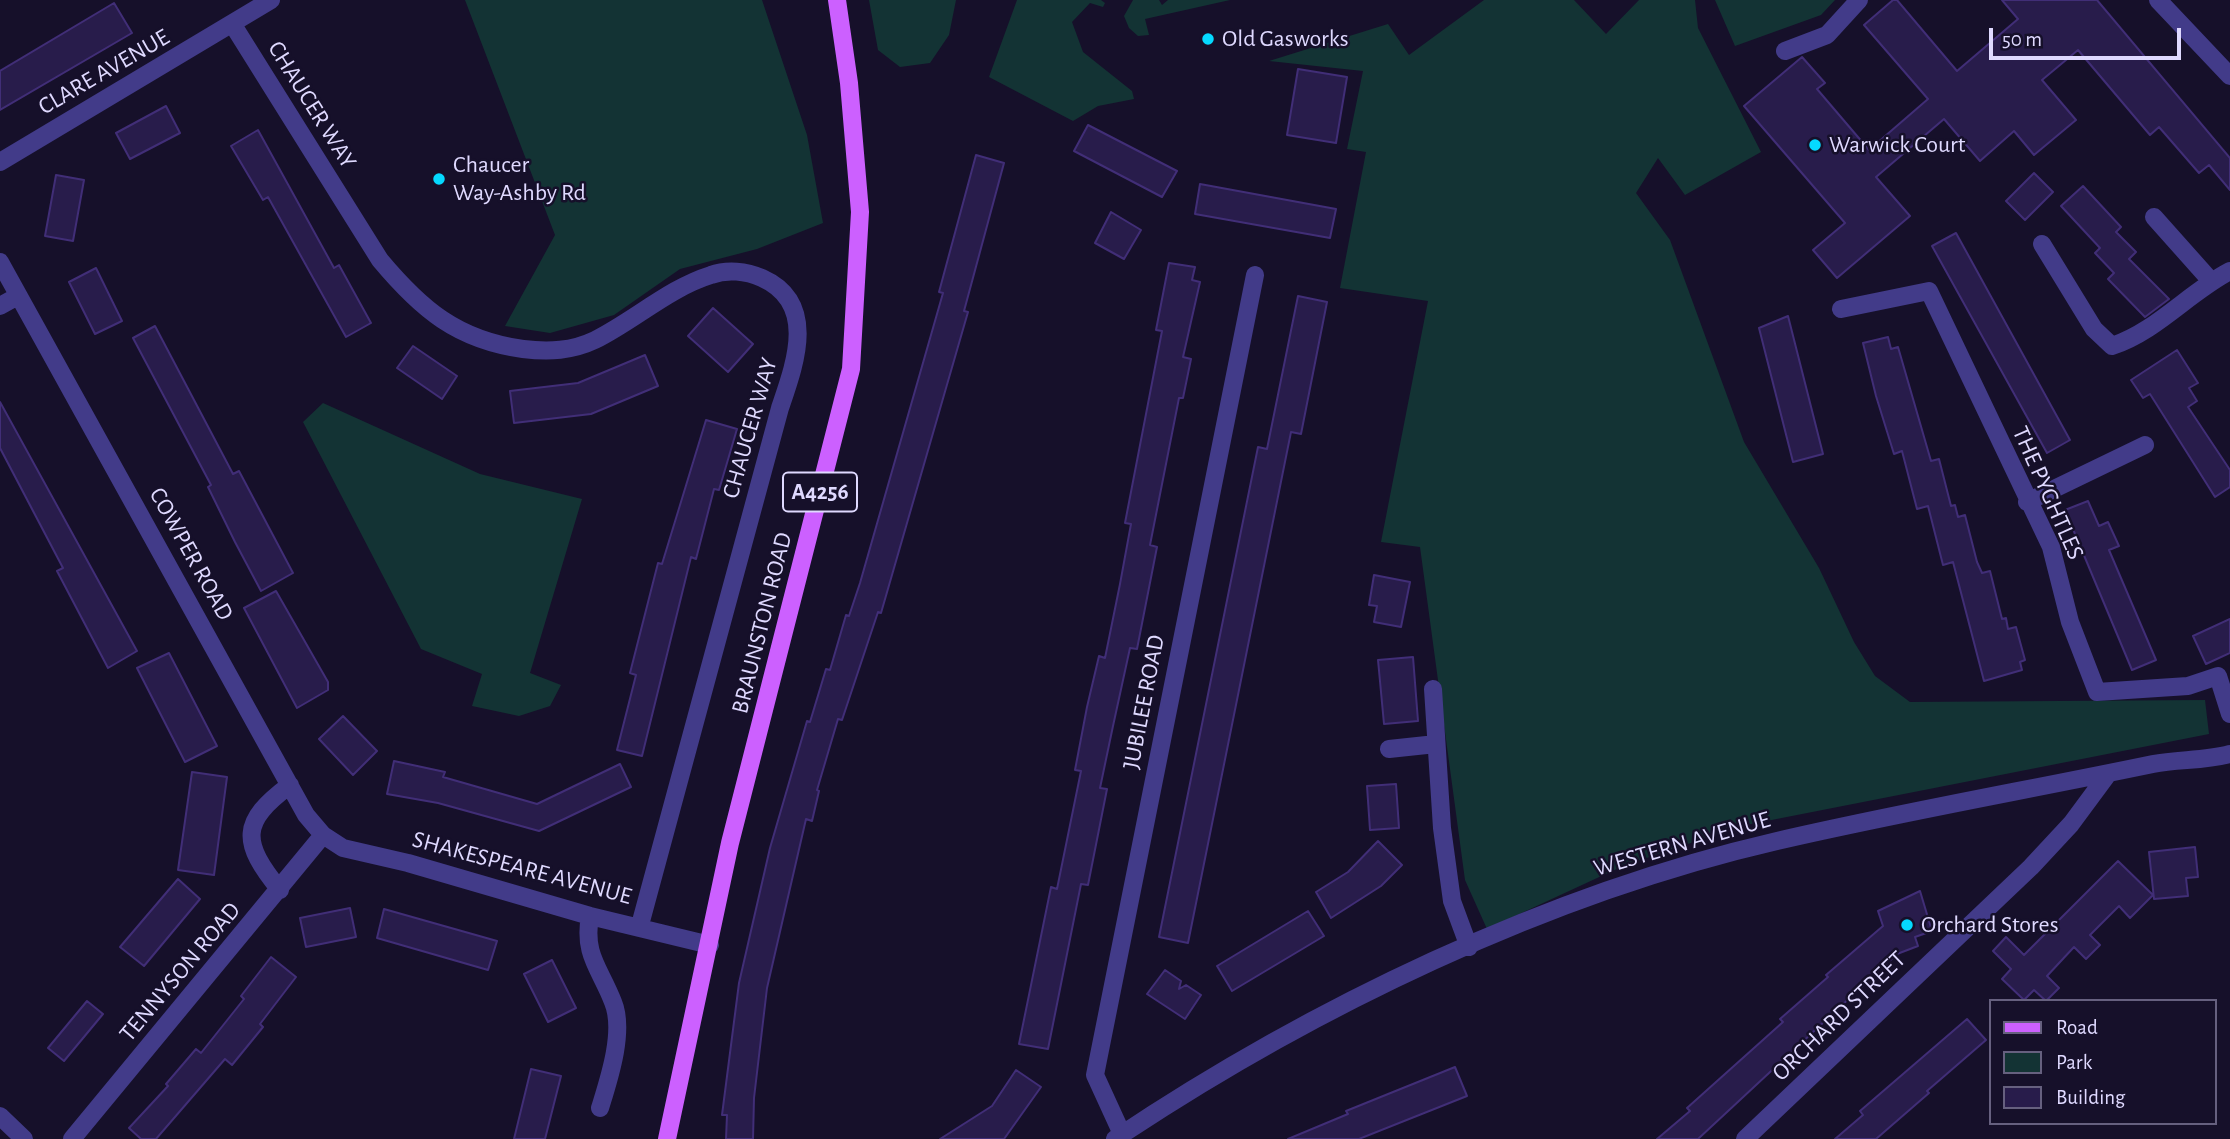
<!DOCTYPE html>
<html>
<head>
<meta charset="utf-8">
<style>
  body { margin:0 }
  #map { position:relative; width:2230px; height:1139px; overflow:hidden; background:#16102a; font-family:"Alegreya Sans",sans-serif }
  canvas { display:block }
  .legend { position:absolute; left:1989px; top:999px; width:228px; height:126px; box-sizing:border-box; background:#16102a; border:2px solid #66607f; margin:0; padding:9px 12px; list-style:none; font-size:21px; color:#dfd9ff }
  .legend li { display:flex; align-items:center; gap:14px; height:35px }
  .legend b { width:35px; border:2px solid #66607f }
  .scale { position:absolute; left:1989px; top:28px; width:192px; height:32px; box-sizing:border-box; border:4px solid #dfd9ff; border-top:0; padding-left:9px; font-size:21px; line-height:24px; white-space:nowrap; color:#dfd9ff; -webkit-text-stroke:5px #16102a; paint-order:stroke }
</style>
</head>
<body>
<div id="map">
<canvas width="2230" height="1139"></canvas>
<ul class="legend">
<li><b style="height:9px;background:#cc60ff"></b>Road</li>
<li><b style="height:19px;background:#133334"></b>Park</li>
<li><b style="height:19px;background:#281c4b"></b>Building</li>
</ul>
<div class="scale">50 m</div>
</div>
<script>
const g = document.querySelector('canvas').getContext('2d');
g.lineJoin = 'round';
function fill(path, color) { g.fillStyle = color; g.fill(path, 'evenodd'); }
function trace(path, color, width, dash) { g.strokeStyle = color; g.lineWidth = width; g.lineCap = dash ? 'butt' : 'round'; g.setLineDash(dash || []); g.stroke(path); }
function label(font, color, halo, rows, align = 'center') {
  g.font = font + ' "Alegreya Sans",sans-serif'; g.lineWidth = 5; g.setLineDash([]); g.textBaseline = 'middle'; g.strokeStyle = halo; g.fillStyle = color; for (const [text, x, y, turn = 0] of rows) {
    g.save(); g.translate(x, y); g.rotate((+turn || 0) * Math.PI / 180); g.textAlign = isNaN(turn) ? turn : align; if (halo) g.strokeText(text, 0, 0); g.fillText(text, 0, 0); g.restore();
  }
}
fill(new Path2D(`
  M465 0H762L807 135 823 223 757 249 680 269 614 315 550 333 505 326 555 235Z
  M869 0H956L949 35 930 63 900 67 878 50Z
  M1017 0H1101L1105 3 1103 7 1090 3 1072 22 1083 52 1132 91 1134 99 1098 106 1073 121 989 77Z
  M1133 0H1159L1162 5 1168 0H1230L1145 19 1149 35 1138 36 1129 28 1124 16Z
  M1484 0H1574L1606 34 1639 0H1695L1698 28 1761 152 1685 195 1658 158 1636 193 1670 240 1744 442 1819 568 1854 642 1875 676 1910 702 2205 700 2209 734 1741 826 1623 866 1487 929 1465 880 1420 547 1381 542 1428 301 1340 288 1366 152 1347 149 1363 71 1269 61 1388 24 1409 55Z
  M1715 0H1835L1821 15 1735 46Z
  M323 403 480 474 582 499 530 673 561 685 550 706 519 716 472 706 482 674 421 649 303 422Z`), '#133334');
const building = new Path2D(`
  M1893 0H1897L1957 71 2018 19 2002 0H2097L2230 158V190L2209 165 2199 173 2159 127 2150 135 2078 50 2042 80 2076 120 2034 155 2014 131 1980 161 1944 119 1876 177 1910 216 1837 278 1813 250 1845 223 1744 106 1802 57 1825 83 1817 89 1869 150 1928 99 1864 25Z
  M114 3 132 33 0 110V71Z
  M1298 69 1347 77 1336 143 1287 135Z
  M166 106 180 133 130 159 116 133Z
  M1088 125 1177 171 1162 197 1074 151Z
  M258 130 334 268 339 265 371 323 346 337 268 197 263 200 231 146Z
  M976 155 1004 163 964 311 968 312 881 613 878 612 842 720 838 719 817 790 819 791 812 821 806 819 767 988 754 1098 753 1139H726L727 1115H722L739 983 770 848 807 721 810 722 826 669 830 670 846 615 849 616 860 583 943 293 939 292Z
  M2034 173 2053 192 2025 220 2006 201Z
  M56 175 84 180 73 241 45 236Z
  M1200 184 1336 209 1330 238 1195 214Z
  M2083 186 2121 227 2116 232 2136 252 2129 259 2169 299 2145 317 2108 279 2114 273 2095 253 2100 248 2061 206Z
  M1111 212 1141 230 1124 259 1095 243Z
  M1956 233 2070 440 2047 453 1932 246Z
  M1169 263 1195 267 1192 280 1200 282 1183 357 1191 359 1183 398H1179L1150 545 1157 547 1137 649 1130 648 1113 726 1100 788 1107 789 1088 885 1081 884 1048 1049 1019 1044 1051 887 1057 889 1081 771 1075 770 1087 707 1099 656 1105 658 1120 584 1131 524 1125 523 1162 331 1156 330Z
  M96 268 122 321 95 334 69 282Z
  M1298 296 1327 302 1301 434 1291 432 1188 943 1159 937 1258 447 1267 449Z
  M713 308 753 344 728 372 688 336Z
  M1788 316 1823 454 1793 462 1759 328Z
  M155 326 233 474 239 471 293 573 261 591 235 542 208 487 211 485 133 338Z
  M1888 337 1891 349 1898 347 1931 461 1939 459 1951 506 1955 505 1958 517 1965 515 1977 562 1982 573 1990 571 2002 619 2006 618 2008 629 2016 627 2025 660 2020 662 2022 670 1984 681 1953 562 1943 565 1928 506 1917 509 1902 451 1894 454 1876 396 1863 343Z
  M413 346 457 376 442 399 397 368Z
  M2177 350 2198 383 2189 388 2197 401 2188 407 2230 470V487L2215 497 2150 394 2143 398 2131 380Z
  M645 355 658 386 591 414 514 423 510 391 578 383Z
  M0 402 137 651 108 668 57 571 63 568 0 448Z
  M706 420 737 429 719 490 714 489 696 559 691 557 642 756 617 750 636 675 630 673 658 563 662 564Z
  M2088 501 2099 526 2108 522 2119 546 2109 550 2156 660 2132 670 2065 510Z
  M1374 575 1410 582 1401 627 1374 622 1377 606 1369 605Z
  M276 591 328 682V690L297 708 244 608Z
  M2230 619V653L2206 664 2193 636Z
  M169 653 217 746 185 762 137 668Z
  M1413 657 1418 721 1384 724 1378 660Z
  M343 716 377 751 353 775 319 739Z
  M394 761 445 772 443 777 537 804 620 764 631 787 539 831 438 803 387 794Z
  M192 772 227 777 214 875 178 870Z
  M1396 784 1399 828 1370 830 1367 786Z
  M1378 841 1402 865 1381 886 1331 918 1316 892 1348 872Z
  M2195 847 2198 877 2186 878 2188 896 2154 899 2149 852Z
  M2118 861 2153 895 2130 918 2119 906 2090 935 2100 945 2086 959 2074 947 2047 976 2059 988 2046 1001 2034 990 2024 1000 2002 979 2011 969 1993 951 2006 937 2024 955Z
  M178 879 200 899 144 966 120 947Z
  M1920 891 1932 931 1915 937 1918 946 1897 954 1698 1139H1657L1690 1111 1687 1108 1783 1022 1780 1019 1828 977 1826 975 1883 926 1878 911Z
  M350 908 356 937 306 947 300 918Z
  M384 909 497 941 488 970 377 938Z
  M1308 911 1324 936 1232 991 1217 966Z
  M271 957 296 977 260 1024 263 1027 232 1065 225 1059 156 1139H141L129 1128 168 1086 166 1084 196 1049 201 1053 244 999 241 996Z
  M552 960 576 1008 548 1022 524 974Z
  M1165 970 1181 981 1179 989 1186 985 1201 995 1185 1019 1147 994Z
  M87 1001 103 1014 64 1061 48 1048Z
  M1967 1019 1986 1040 1927 1091 1929 1093 1876 1139H1835L1863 1115 1860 1111Z
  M1455 1067 1467 1096 1359 1139H1288L1348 1114 1346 1111Z
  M531 1069 561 1076 545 1139H514Z
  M1016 1070 1041 1087 1004 1139H940L992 1106Z`);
fill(building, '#281c4b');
trace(building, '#412e77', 2);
trace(new Path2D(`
  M2158 0 2230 76
  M233 25 380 260C421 309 457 340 523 349 549 352 572 351 595 340 635 320 669 288 711 275 727 269 746 271 762 278 818 303 795 364 780 408L640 925
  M1785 51 1827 35 1859 0
  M0 162 271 0
  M2154 217 2211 281
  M2042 244 2094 329 2112 346C2157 331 2188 293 2230 271
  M0 262 306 815 323 835 343 848 408 863 590 916 710 945
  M0 306 18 296
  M1841 309 1929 291 2051 547 2070 622 2097 692 2188 686 2218 676 2230 714
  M2027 502 2145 445
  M1433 689 1442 828 1452 901 1469 947
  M1389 749 1436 744
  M280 890C241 842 240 822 290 785
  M590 916C583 955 600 968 613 1002 625 1031 609 1079 600 1108
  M0 1116 24 1139
  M1122 1134 1095 1075 1255 275
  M72 1139 323 835
  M1115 1139C1311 1008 1547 894 1777 841 1902 812 2028 790 2153 764 2178 759 2205 761 2230 754
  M1745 1139 2031 867 2071 824 2108 774`), '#423b89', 18);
trace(new Path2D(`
  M667 1139 730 843 851 369 860 212 849 83 837 0`), '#cc60ff', 18);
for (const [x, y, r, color] of [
  [1208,39,7,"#05d9ff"],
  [1815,145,7,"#05d9ff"],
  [439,179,7,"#05d9ff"],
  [1907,925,7,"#05d9ff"]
]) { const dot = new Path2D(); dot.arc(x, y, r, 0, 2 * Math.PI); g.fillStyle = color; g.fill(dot); trace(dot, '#16102a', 2.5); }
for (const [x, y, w] of [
  [820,492,74]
]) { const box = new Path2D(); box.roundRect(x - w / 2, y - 19.5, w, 39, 5); g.fillStyle = '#16102a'; g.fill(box); trace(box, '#dfd9ff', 2); }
label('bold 23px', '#dfd9ff', null, [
  ["A4256",820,492]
]);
label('24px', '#dfd9ff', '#16102a', [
  ["Old Gasworks",1222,39],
  ["Warwick Court",1829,145],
  ["Chaucer",453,165],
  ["Way-Ashby Rd",453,193],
  ["Orchard Stores",1921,925]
], 'left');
label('24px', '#dfd9ff', '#16102a', [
  ["CLARE AVENUE",104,72,-30],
  ["CHAUCER WAY",312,105,58],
  ["CHAUCER WAY",750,428,-74],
  ["THE PYGHTLES",2048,493,66],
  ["COWPER ROAD",191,554,61],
  ["BRAUNSTON ROAD",762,623,-76],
  ["JUBILEE ROAD",1144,702,-79],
  ["WESTERN AVENUE",1682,844,-16],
  ["SHAKESPEARE AVENUE",522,868,15],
  ["TENNYSON ROAD",180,972,-50],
  ["ORCHARD STREET",1839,1016,-44]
]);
</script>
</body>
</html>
